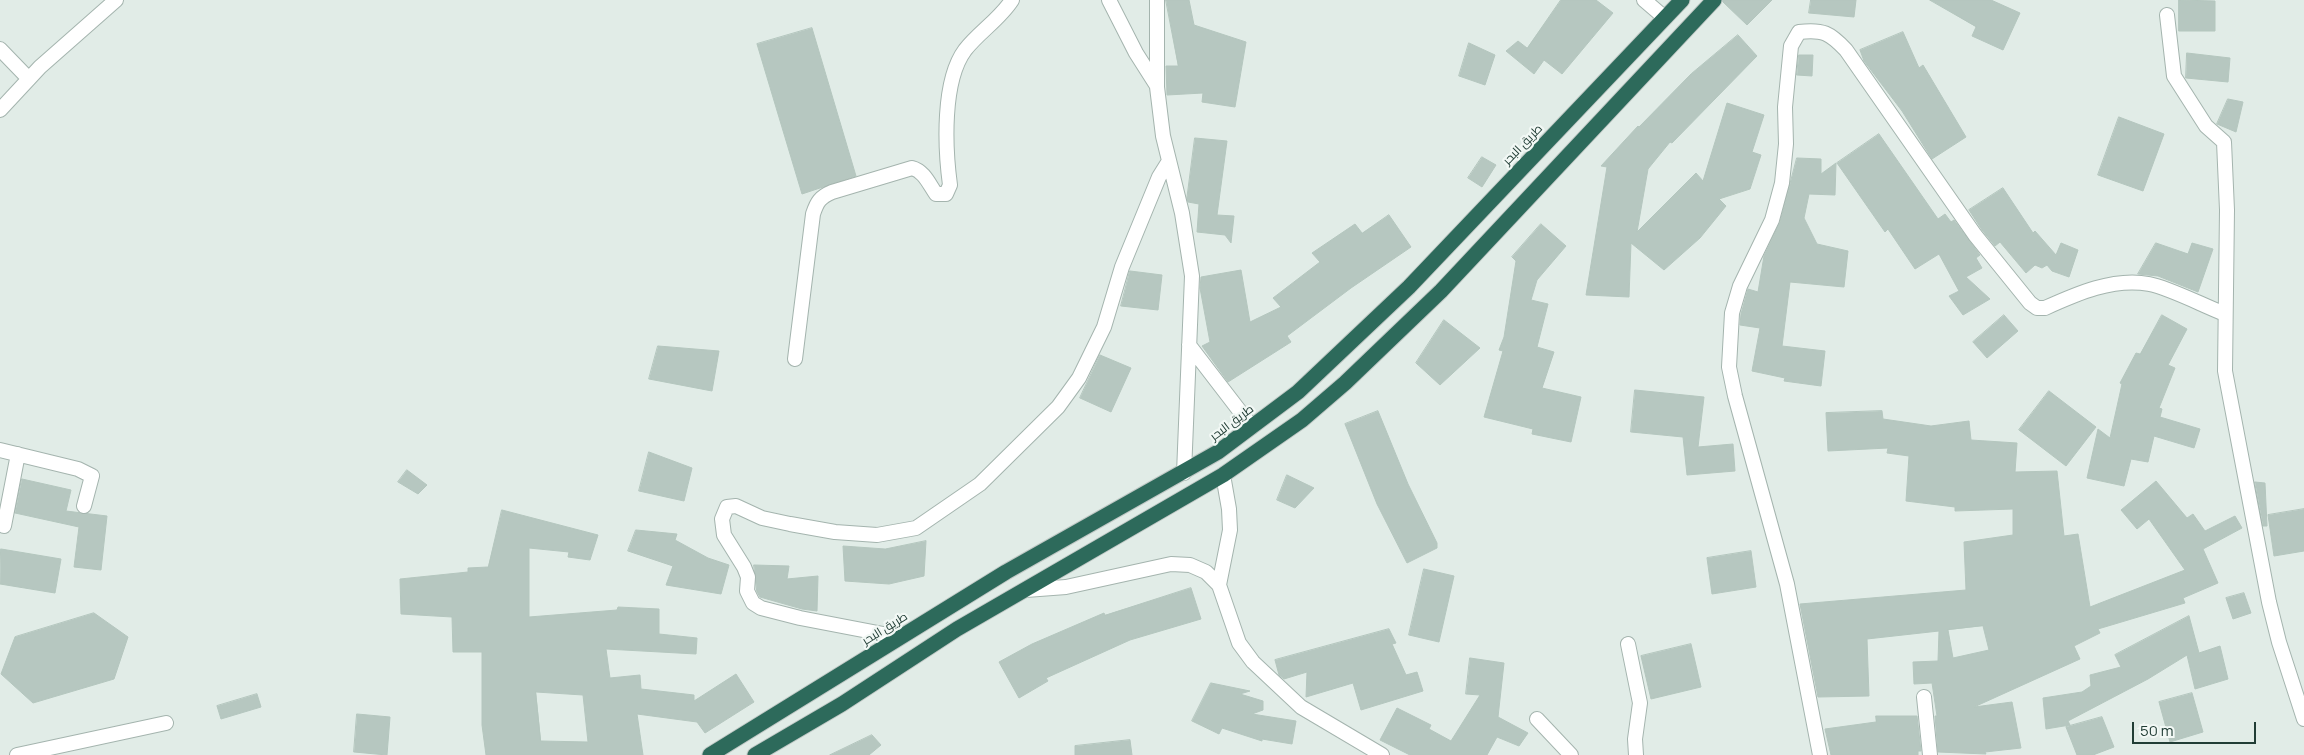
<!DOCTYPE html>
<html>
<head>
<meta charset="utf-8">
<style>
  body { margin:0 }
  #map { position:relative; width:2304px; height:755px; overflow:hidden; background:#e1ece7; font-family:Manrope,sans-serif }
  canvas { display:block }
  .scale { position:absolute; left:2132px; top:722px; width:124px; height:22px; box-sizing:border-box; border:2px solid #213d35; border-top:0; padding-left:6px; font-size:15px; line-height:18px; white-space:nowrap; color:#213d35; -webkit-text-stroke:4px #f2f8f5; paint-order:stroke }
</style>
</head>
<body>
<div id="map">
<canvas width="2304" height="755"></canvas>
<div class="scale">50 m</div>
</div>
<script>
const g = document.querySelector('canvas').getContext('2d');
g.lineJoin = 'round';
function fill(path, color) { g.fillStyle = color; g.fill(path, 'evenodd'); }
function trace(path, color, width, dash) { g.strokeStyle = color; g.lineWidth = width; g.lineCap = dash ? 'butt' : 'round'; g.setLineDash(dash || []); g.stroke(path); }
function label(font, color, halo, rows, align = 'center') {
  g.font = font + ' Manrope,Cairo,sans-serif'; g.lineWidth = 4.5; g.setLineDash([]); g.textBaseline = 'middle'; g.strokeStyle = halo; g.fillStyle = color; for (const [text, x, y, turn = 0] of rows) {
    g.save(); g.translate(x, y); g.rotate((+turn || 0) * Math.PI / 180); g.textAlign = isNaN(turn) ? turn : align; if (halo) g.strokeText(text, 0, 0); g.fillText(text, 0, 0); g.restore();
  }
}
const building = new Path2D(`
  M1166 0H1189L1194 25 1246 42 1235 107 1202 102 1203 93 1167 95 1166 66H1178Z
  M1561 0H1596L1613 13 1562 74 1544 60 1534 74 1506 51 1518 41 1527 48Z
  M1723 0H1772L1747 25 1723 2Z
  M1811 0H1856L1854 17 1809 13Z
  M1930 0H1991L2020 13 2003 50 1972 36 1976 27Z
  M2179 0 2215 1V31H2179Z
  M812 28 856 176 802 194 757 44Z
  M1903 32 1919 68 1923 65 1966 137 1932 159 1902 111 1864 61 1860 50Z
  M1738 35 1757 56 1672 143 1670 142 1648 169 1637 232 1696 173 1703 181 1727 103 1764 115 1752 152 1761 155 1750 189 1719 199 1726 206 1700 238 1664 270 1631 243 1629 297 1586 295 1607 167 1601 166 1638 126 1639 127 1691 74Z
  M1469 43 1495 55 1485 85 1459 76Z
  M2187 53 2230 58 2228 82 2186 78Z
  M1799 55H1813L1812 76 1797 75Z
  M2228 99 2243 102 2236 132 2217 124Z
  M2119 117 2164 134 2143 191 2098 175Z
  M1879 134 1938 219 1945 214 1951 222 1954 220 1980 255 1976 258 1982 268 1966 277 1990 299 1963 315 1949 296 1959 291 1939 254 1915 269 1888 229 1885 232 1837 163Z
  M1195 138 1227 141 1217 215 1234 216 1231 243 1225 235 1197 232 1199 204 1188 202 1187 198Z
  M1482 157 1496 165 1482 187 1468 178Z
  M1797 158 1821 159V174L1836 163 1835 195 1809 194 1804 218 1817 244 1848 251 1844 287 1790 282 1782 346 1825 351 1821 386 1784 381 1785 378 1752 371 1760 328 1740 325 1741 314 1748 289 1758 292 1764 256 1780 222Z
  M2003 188 2033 233 2035 231 2056 255 2061 243 2078 250 2069 277 2052 271 2047 265 2042 268 2035 265 2026 273 2000 242 1995 246 1982 230 1969 210Z
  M1389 215 1411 247 1351 288 1287 336 1291 342 1228 382 1202 346 1210 342 1200 288 1201 277 1241 270 1250 322 1281 307 1273 298 1320 262 1312 253 1355 224 1362 233Z
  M1541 224 1566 246 1537 280 1531 300 1548 304 1537 347 1554 352 1542 388 1581 397 1571 442 1532 434 1533 429 1484 417 1503 351 1499 350 1504 337 1516 261 1512 257Z
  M2156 243 2188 254 2192 243 2213 249 2198 292 2158 276 2138 274Z
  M1130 271 1162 275 1158 310 1121 306Z
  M2004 315 2018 331 1987 358 1973 342Z
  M2162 315 2187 329 2168 365 2175 368 2159 408 2162 409 2160 417 2200 429 2194 448 2154 436 2148 462 2131 459 2124 486 2087 478 2098 429 2110 438 2122 384 2120 383 2136 353 2140 354Z
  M1444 320 1480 348 1440 385 1416 363Z
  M658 346 719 351 712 391 649 379Z
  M1100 355 1131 368 1111 412 1080 398Z
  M1635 390 1704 397 1698 447 1733 444 1735 471 1687 475 1683 437 1631 432Z
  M2049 391 2096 427 2066 466 2019 430Z
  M1378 411 1408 484 1437 543V548L1407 563 1377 504 1345 424Z
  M1882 411 1883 419 1931 426 1969 421 1971 440 2017 443 2015 472 2057 471 2064 536 2078 534 2090 607 2185 570 2149 519 2137 529 2121 510 2156 481 2187 518 2193 514 2205 531 2235 516 2242 528 2203 549 2218 583 2183 598 2185 603 2098 629 2100 633 2074 646 2080 659 1974 707 2012 702 2021 748 1985 752 1986 754 1938 752 1935 716H1937L1932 683 1914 684 1913 662 1938 661 1939 631 1867 639 1869 696 1818 697 1800 604 1966 590 1964 542 2013 535V509L1955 511V507L1906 501 1909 456 1887 453 1888 448 1828 451 1826 413ZM1983 626 1989 650 1953 658 1948 630Z
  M649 452 692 468 684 501 639 491Z
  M407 470 427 485 418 494 398 482Z
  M1287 475 1314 488 1295 508 1277 500Z
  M22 479 71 490 66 511 107 516 101 570 74 567 79 527 15 513Z
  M2255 482 2265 483 2267 526H2263Z
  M2304 509V551L2274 556 2268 515Z
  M502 510 598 535 590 560 568 557 569 552 529 548V617L617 610 618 607 659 609V634L697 638 696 654 606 649 610 678 640 675 641 689 694 695V701L736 674 754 702 705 733 697 722 637 714 643 755H486L482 725V652H453L452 617 401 614 400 579 468 572V568L488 567ZM536 692 583 695 588 742 541 741Z
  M636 530 677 534 675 540 708 558 729 565 721 594 666 585 673 566 628 551Z
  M926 541 924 576 889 584 845 581 843 546 885 549Z
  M1 549 61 559 55 593 0 584Z
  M1751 551 1756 587 1712 594 1707 558Z
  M754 565 789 566 787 579 818 576 817 611 802 609 760 597 757 592Z
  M1424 569 1454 576 1439 642 1409 635Z
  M1191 588 1201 619 1130 640 1046 678 1048 681 1019 698 999 662 1032 644 1104 613 1105 615Z
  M2244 593 2251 613 2233 619 2226 598Z
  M94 613 128 637 114 679 33 703 1 674 15 637Z
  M2189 616 2199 653 2220 646 2228 679 2195 689 2187 655 2148 679 2068 721 2070 725 2046 729 2043 698 2082 692 2091 686 2090 675 2121 667 2115 655Z
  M1389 629 1396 643 1392 644 1406 675 1417 672 1423 691 1361 710 1353 683 1306 697 1307 672 1284 679 1279 675 1275 660Z
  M1691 644 1701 687 1651 699 1641 656Z
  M1470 658 1504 663 1498 717 1528 733 1519 746 1497 737 1487 755H1410L1380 740 1397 708 1431 725 1429 729 1451 741 1480 695 1466 694Z
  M1211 683 1250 691 1240 694 1263 701V710L1252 714 1296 721 1292 744 1262 739V741L1222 728 1219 734 1192 721Z
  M2192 693 2203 732 2170 742 2159 702Z
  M257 694 261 707 221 719 217 706Z
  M357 714 390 717 387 755 354 752Z
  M1876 716H1917L1921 751H1918V755H1831L1825 729 1876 722Z
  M2102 717 2114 747 2093 755H2077L2066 727Z
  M872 735 881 745 869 755H830Z
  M1130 740 1132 755H1075V746Z`);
fill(building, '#b6c7c0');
trace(building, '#b4c6be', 1);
const street = new Path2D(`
  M1109 0 1136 53 1157 86
  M1157 0V87L1163 136 1182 213 1192 276 1184 473
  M1644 0 1665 18
  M2167 15 2174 76 2206 126 2224 142 2227 210 2225 371 2269 602 2279 642 2304 719
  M0 49 29 79
  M0 110 40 67 116 0
  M1189 345 1252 427
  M795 359 813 214C817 202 820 197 832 192L912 168C924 171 929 184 936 194H946L950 185C945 148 942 81 965 50 979 32 1000 19 1012 0
  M0 450 78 469 92 476 84 506
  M1223 475 1229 509 1230 530 1219 585 1239 643 1253 662 1301 707 1382 755
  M4 526 18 454
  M1026 590 1066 587 1171 564 1190 565 1206 572 1219 585
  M899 637 800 618 761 608 753 603 747 591 748 577 744 567 724 535 722 519 727 507 736 506 762 518 790 524 835 532 877 535 916 528 980 484 1058 407 1079 378 1104 327 1122 267 1159 177 1169 161
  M1628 644 1640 703 1635 739 1636 755
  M1924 697 1930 755
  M1537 719 1571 755
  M17 755 166 723
  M1820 755 1787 584 1735 396 1729 367 1732 313 1740 286 1772 220 1782 183 1786 144 1785 107 1791 46 1799 32C1823 29 1830 33 1846 50L1975 235 2030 303 2037 308H2045C2076 294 2114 277 2149 284 2170 288 2204 306 2225 314`);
const highway = new Path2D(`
  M710 755 1006 572 1218 452 1298 392 1409 287 1682 0
  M755 755 842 704 957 629 1223 475 1302 420 1345 383 1441 291 1714 0`);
trace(street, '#a4b4ae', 16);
trace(highway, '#c1c9c6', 17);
trace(street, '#fff', 14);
trace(highway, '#2d6a5b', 15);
label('12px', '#213d35', '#f2f8f5', [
  ["طريق البحر",1523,145,-46],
  ["طريق البحر",1232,423,-37],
  ["طريق البحر",885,629,-32]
]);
</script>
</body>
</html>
